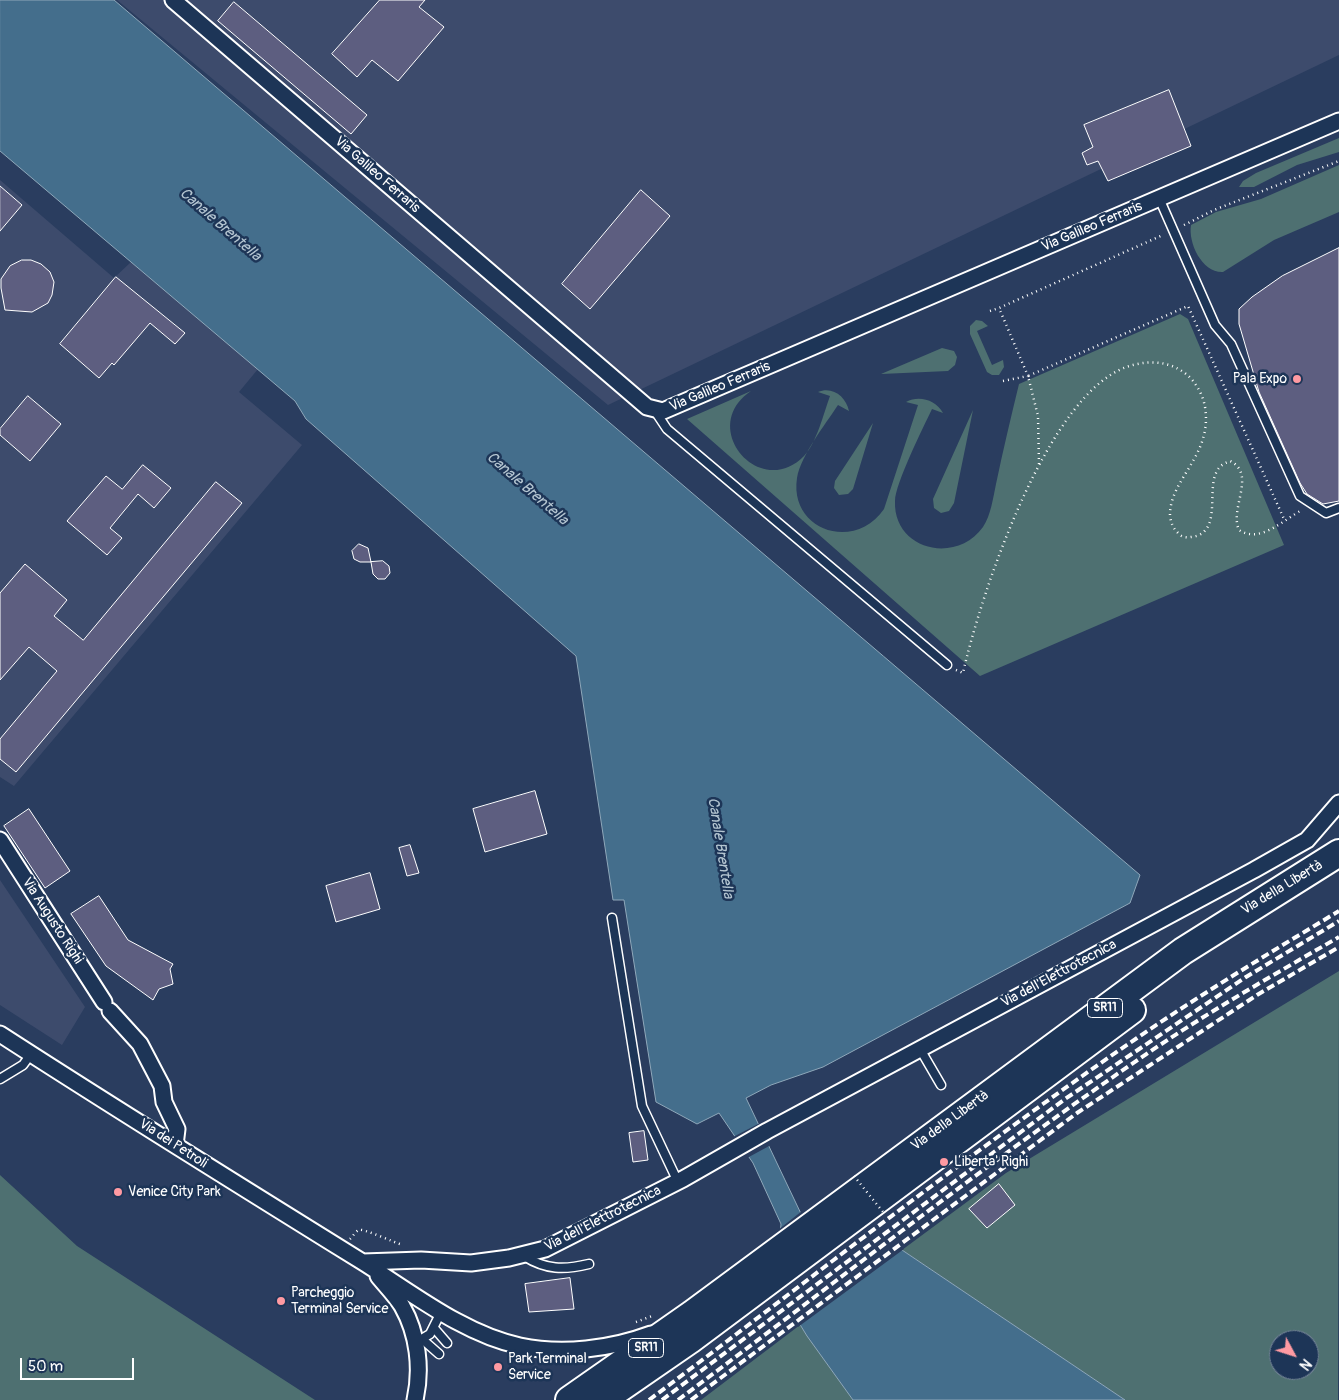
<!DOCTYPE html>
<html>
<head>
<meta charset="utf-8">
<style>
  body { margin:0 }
  #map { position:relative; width:1339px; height:1400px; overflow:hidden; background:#2a3d5f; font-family:Pangolin,sans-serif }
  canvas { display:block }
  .north { position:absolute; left:1269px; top:1330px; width:50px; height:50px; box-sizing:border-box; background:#1d3557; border:1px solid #77869a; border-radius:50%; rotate:130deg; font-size:14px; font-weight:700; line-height:20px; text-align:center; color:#fff }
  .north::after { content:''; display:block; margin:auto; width:18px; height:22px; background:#ff9aa2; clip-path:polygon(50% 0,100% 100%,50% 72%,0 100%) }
  .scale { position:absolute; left:20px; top:1358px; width:114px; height:22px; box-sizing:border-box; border:2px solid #fff; border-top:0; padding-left:6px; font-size:15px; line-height:18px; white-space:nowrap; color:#fff; -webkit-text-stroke:4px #1d3557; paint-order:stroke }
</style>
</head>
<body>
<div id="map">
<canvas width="1339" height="1400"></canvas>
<div class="north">N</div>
<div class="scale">50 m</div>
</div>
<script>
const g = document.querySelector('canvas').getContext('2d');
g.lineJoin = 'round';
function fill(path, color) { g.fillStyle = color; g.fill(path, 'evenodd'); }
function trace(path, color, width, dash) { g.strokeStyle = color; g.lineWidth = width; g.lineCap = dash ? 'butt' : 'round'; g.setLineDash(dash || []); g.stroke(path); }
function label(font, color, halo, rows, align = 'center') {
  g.font = font + ' Pangolin,sans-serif'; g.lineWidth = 5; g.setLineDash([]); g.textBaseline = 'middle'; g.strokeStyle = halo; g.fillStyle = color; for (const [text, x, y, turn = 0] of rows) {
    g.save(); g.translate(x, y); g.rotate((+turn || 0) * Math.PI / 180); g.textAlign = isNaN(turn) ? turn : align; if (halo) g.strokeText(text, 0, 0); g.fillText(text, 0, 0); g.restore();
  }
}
fill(new Path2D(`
  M117 0H1339V55L608 405Z
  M0 180 114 278 131 262 258 369 239 392 302 445 14 786 0 777Z
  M0 880 85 1007 62 1045 0 1005Z`), '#3d4b6c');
fill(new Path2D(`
  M1339 138V152L1297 165 1254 187H1239L1243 181 1256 173Z
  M1339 165V212L1274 240 1223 272C1202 273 1188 243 1191 225L1216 212 1261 199Z
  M1180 314 1188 319 1284 545 980 676 687 419 751 391C697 427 760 501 804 456 817 442 823 415 830 396L818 392C833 386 846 397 849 411L838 405C825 425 801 455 797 478 789 531 855 552 884 509L918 405 906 402C919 395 936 400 943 413L932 409C923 428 895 484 895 501 893 550 956 565 983 527 991 515 993 498 996 484 1003 450 1011 417 1019 384Z
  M976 320 982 321 988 326 977 331 992 365 1003 360 1004 367 999 375H992L987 372 970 334V326Z
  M942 348 954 351 957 357 955 365 948 371 881 374Z
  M973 410 954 503 949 511 941 513 934 508 933 499Z
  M873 423 853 489 848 494 839 495 834 488 835 481Z
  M1339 971 1338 1400H1125L902 1250 1006 1173ZM1279 1340H1309V1370H1279Z
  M0 1175 77 1246 315 1400H0Z
  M800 1325 853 1400H701Z`), '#4e7071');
const water = new Path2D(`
  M0 0H114L1140 875 1130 903 823 1067 771 1085 746 1098 804 1220 902 1250 1125 1400H853L807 1336 776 1285 781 1224 753 1163 719 1113 697 1124 656 1102 624 900H613L576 656 306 419 295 401 0 151Z`);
fill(water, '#446e8c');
trace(water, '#8fa8ba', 1);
fill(new Path2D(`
  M760 1123 771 1145 747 1158 733 1137Z
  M802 1211 806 1218 856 1222 870 1226 904 1249 798 1327 773 1285 778 1230Z`), '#2a3d5f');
const building = new Path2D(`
  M380 0H425L419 7 444 27 398 81 372 60 357 77 332 54Z
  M234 2 367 115 351 134 218 21Z
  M1169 90 1191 146 1108 181 1098 161 1087 165 1082 153 1093 147 1084 125Z
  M0 186 22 205 0 231Z
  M641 190 670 216 590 309 562 284Z
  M1339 248V501L1323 504 1307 494 1300 483 1259 392 1239 324V309L1252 297 1282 276Z
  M22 260H31L41 264 50 272 54 282 52 295 48 303 32 312 5 310 1 288V279L10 266Z
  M116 277 185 333 175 344 150 323 114 365 112 363 99 378 60 344Z
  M28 396 61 424 30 461 0 435V429Z
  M143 465 171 488 154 508 138 494 110 528 122 538 107 555 67 521 106 476 122 489Z
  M216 482 242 503 16 772 0 759V739L57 671 29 647 0 680V593L25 564 67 600 54 616 83 640Z
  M359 544 368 548 371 562H360L354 559 352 551Z
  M383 561 389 566 390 573 385 579H378L373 574 371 562Z
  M535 791 547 834 485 852 473 809Z
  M29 809 70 871 45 888 4 826Z
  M410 845 419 873 407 876 399 848Z
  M370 873 380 909 336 922 326 886Z
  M99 896 128 940 173 964 170 969 173 984 159 989 153 1000 106 966 71 914Z
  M644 1131 648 1160 633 1162 629 1133Z
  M999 1184 1015 1205 987 1228 969 1209Z
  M570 1278 574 1309 529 1312 525 1284Z`);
fill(building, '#5d5e80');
trace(building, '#fff', 1);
const service = new Path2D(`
  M1159 198 1215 325 1231 344 1300 496 1326 513 1339 508
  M655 411 667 429 947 665
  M612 918 642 1106 678 1182
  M920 1049 941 1085
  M0 1079 23 1065 31 1054
  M524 1256C546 1270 564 1270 589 1264
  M434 1328 447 1343
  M422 1339 439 1354
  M415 1343 430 1334 441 1312`);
const minor = new Path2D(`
  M173 0 647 407 663 411 1339 121
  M0 840 104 1002
  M110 1011 140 1044 162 1086 164 1102 177 1129 175 1145
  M0 1034C119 1111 240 1186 361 1261 411 1292 463 1334 520 1346 562 1355 611 1349 651 1334
  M363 1262 421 1260 471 1263 509 1258 545 1249 683 1179 767 1131 1254 870 1307 840 1339 803
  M378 1276C386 1286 396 1296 402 1306 418 1334 422 1369 415 1400`);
const trunk = new Path2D(`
  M569 1400 692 1314 1183 951 1339 853
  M603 1400 690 1340 1132 1010`);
trace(service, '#fff', 11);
trace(minor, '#fff', 19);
trace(trunk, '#fff', 30);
trace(new Path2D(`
  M1184 225 1214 210 1339 161
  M990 311 999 308
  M1003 381 1028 376 999 308 1163 235
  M1039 464 1038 416 1028 376 1188 306 1284 519
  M956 670 963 673C980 597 1049 385 1133 365 1152 360 1171 362 1186 374 1196 382 1203 395 1205 407 1213 456 1169 479 1170 516 1171 523 1173 528 1178 533 1181 537 1186 538 1191 537 1222 534 1207 492 1216 473 1219 466 1223 464 1230 461 1257 474 1229 509 1239 530 1260 544 1283 520 1302 510
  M350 1239C353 1236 356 1231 359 1230 363 1228 395 1243 403 1245
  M636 1322 652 1316`), '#fff', 2.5, [1, 4]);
trace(service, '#1d3557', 8);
trace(minor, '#1d3557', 15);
trace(trunk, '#1d3557', 26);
trace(new Path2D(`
  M649 1400C811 1279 970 1152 1137 1038 1203 993 1271 952 1339 911
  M662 1400 1065 1099 1246 977 1339 921
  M678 1400C834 1284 987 1162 1148 1053 1210 1011 1275 974 1339 937
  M691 1400 1077 1113 1257 995 1339 947`), '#fff', 4, [8, 4]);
trace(new Path2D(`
  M854 1176 883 1212`), '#fff', 2.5, [1, 4]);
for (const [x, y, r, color] of [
  [1297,379,5,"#ff9aa2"],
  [944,1162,5,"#ff9aa2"],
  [118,1192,5,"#ff9aa2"],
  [281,1301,5,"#ff9aa2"],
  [498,1367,5,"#ff9aa2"]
]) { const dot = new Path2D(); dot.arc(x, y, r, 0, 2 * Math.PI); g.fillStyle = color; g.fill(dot); trace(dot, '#1d3557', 2); }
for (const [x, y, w] of [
  [1105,1008,35],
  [646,1348,35]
]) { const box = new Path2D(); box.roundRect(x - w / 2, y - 9.5, w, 19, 4); g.fillStyle = '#1d3557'; g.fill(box); trace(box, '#fff', 1); }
label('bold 12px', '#fff', null, [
  ["SR11",1105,1008],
  ["SR11",646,1348]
]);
label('14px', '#fff', '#1d3557', [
  ["Via Galileo Ferraris",377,175,41],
  ["Via Galileo Ferraris",1092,227,-23],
  ["Via Galileo Ferraris",720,387,-23],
  ["Via della Libertà",1282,888,-31],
  ["Via Augusto Righi",52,921,57],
  ["Via dell'Elettrotecnica",1059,974,-28],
  ["Via della Libertà",950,1121,-36],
  ["Via dei Petroli",173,1144,33],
  ["Via dell'Elettrotecnica",603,1219,-27]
]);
label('14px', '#fff', '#1d3557', [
  ["Pala Expo",1287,379,"right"],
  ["Liberta' Righi",954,1162],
  ["Venice City Park",128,1192],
  ["Parcheggio",291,1293],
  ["Terminal Service",291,1309],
  ["Park Terminal",508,1359],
  ["Service",508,1375]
], 'left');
label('italic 15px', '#b4c5d1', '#1d3557', [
  ["Canale Brentella",220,225,41],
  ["Canale Brentella",527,489,41],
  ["Canale Brentella",720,848,81]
]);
</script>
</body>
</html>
